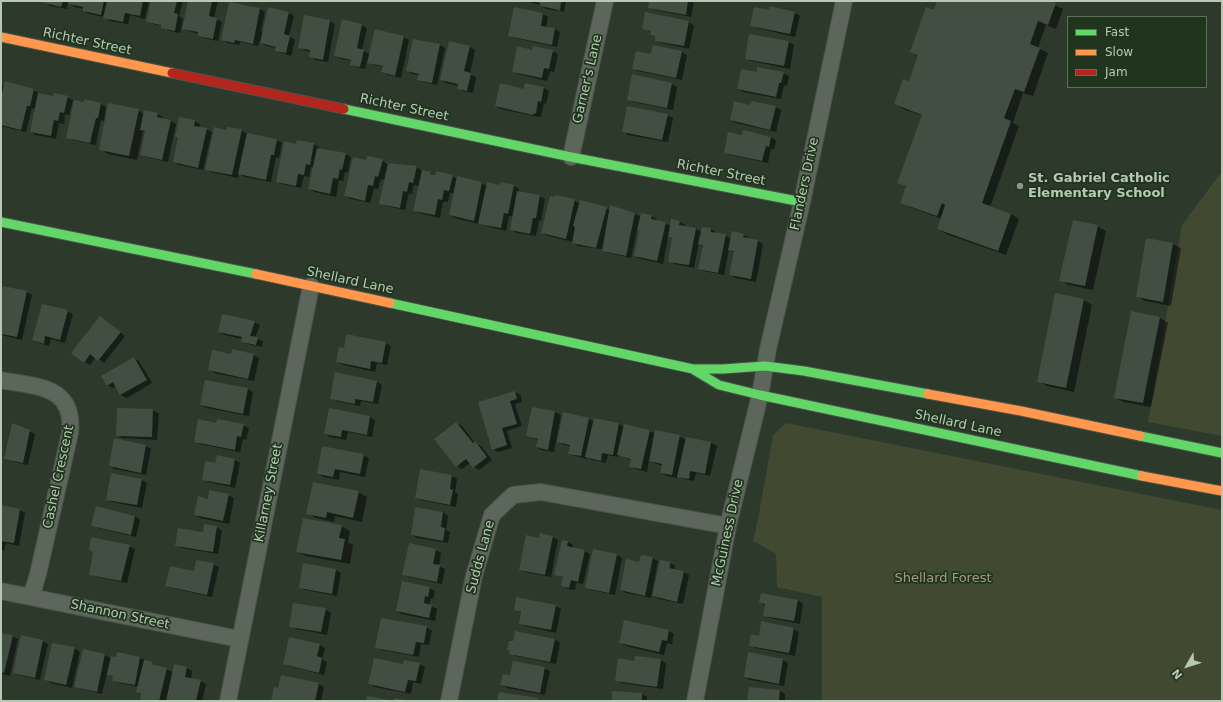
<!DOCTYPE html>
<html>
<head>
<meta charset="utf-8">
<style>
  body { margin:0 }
  #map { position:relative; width:1223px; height:702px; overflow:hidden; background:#2c392b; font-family:"DejaVu Sans",sans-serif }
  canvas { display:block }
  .frame { position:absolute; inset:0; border:2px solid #b6c9b5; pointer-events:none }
  .legend { position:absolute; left:1067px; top:16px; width:140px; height:72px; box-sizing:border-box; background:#20341e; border:1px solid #5c705a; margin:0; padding:5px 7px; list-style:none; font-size:12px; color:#b6c9b5 }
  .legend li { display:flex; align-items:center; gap:8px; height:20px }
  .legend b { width:20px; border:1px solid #5c705a }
  .north { position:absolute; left:1167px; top:646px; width:40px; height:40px; -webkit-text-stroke:3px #20341e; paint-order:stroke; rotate:231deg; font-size:11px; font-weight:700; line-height:16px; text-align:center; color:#b6c9b5 }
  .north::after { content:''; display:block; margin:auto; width:14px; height:18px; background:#b6c9b5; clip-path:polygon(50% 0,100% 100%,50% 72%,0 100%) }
</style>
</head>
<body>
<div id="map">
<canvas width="1223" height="702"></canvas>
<div class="frame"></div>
<ul class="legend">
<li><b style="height:5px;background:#63d668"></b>Fast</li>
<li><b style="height:5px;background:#ff974d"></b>Slow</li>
<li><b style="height:5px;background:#b3261e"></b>Jam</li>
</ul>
<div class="north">N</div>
</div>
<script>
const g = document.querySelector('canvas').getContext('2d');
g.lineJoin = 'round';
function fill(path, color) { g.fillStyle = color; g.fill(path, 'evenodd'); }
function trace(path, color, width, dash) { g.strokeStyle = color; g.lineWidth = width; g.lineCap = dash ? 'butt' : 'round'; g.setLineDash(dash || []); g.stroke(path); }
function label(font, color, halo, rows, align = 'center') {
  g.font = font + ' "DejaVu Sans",sans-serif'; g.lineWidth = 3.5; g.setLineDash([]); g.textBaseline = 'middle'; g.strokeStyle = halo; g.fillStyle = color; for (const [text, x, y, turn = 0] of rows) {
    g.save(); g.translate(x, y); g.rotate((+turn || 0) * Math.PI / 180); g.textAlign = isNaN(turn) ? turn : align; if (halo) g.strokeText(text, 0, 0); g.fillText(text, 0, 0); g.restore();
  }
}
fill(new Path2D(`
  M1222 171V436L1148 422 1182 225Z
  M786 423 1222 510V701H822V597L777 587 776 554 753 541 758 519 773 435Z`), '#424931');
fill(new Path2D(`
  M43 1H68L67 9 50 6Z
  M71 1H149L145 19 130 15 128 24 110 21 104 17 89 14 84 11V9L75 7 70 4Z
  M152 1H183L179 16 183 19 180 33 167 30 162 26 153 24 147 21Z
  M189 1H218L214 18 222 22 218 41 204 38 199 35V34L189 31 183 28Z
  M525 1H560L558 11 546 9 541 6V5Z
  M562 1H566L564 12 560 11Z
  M650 1H694L691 17 655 10 649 7Z
  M939 1H1046L1063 9 1056 29 1046 25 1038 48 1048 53 1033 96 1023 93 1013 123 1019 126 990 207 1011 214 1019 219 1006 255 946 234 938 229 942 219 910 207 901 202 907 187 899 182 923 116 903 109 895 104 909 83 919 56 911 51 935 12Z
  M230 3 260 9 265 12 261 31 263 32 289 13 294 16 289 36 295 40 291 56 282 53 276 50 277 48 266 46 259 42 258 46 240 42V45L227 43 222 39Z
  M515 8 543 14 548 17 546 28 555 29 560 32 557 47 515 38 509 35Z
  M770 11 794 12 800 16 795 37 757 28 751 25Z
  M305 16 330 21 335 24 328 62 315 60 310 56 311 52 304 50 299 47Z
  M689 22 694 26 689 49 662 43 656 40V37L652 34V32L643 28Z
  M362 25 367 28 362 50 370 54 376 30 404 37 409 40 401 78 388 75 383 72 384 67 374 65 367 61 365 69 356 67 351 64 352 61 341 59 335 56Z
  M750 35 789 42 794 45 790 69 751 61 746 58Z
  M450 42 470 47 475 50 470 74 476 77 473 93 463 91 458 88 459 86 446 83 441 80Z
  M440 45 445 48 437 85 424 82 419 79V75L412 74 407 71Z
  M532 51H552L558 54 554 72 550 71 547 81 518 74 513 71Z
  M682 52 687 55 682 80 638 71 633 68 652 55Z
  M757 73H783L789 76 787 86 784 85 781 99 743 92 738 89Z
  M633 76 672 84 677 87 673 110 634 102 628 99Z
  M1 85 4 87 33 90 39 93 38 94 54 97H67L73 100 69 115 65 114 64 124 59 123 56 139 36 135 31 132 35 109 32 108 26 132 1 126Z
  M544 88 549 91 546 104 544 103 541 116 538 117 501 109 496 106 525 90Z
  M85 101 101 104 106 107 104 121 101 120 96 145 73 140 67 137Z
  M751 106 775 107 781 110 776 132 736 123 731 120Z
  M138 110 144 114 145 111 158 114 163 117V119L171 121 176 124 168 162 146 157 141 154 146 132 143 131 137 160 108 154 100 149Z
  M667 115 673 118 668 142 628 135 623 131Z
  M194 121 200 124 199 128 206 129 212 132 203 170 179 165 174 162 179 138 176 136Z
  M241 130 247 134 276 140 282 143 279 158 276 157 271 182 245 177 239 173 238 178 211 172 206 169 227 131Z
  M744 131 771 137 776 141 774 149H771L768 163 730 155 725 152 743 136Z
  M298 141 314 144 320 148 319 150 346 154 351 157 348 172H345L343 181 339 180 336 197 315 192 309 189 314 167H311L309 177 304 176 301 188 282 184 277 181 297 145Z
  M382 160 387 164 417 167 422 171 430 172 436 176H452L458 179V177L482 183 487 186H501V183L514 186 519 189V192L540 196 545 199 541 221 539 220 536 236 517 233 511 230 514 217 509 216 506 231 455 218 450 215 454 193H450L448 202H443L440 218 419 213 414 210 419 186 414 185 412 194 409 193 405 210 386 206 380 203 385 180 381 179 378 189 374 188 370 203 351 199 345 196 366 161Z
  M574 200 580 204 606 208 610 210 611 207 635 214 641 217 652 216 657 219 656 221 665 223 671 226 672 220 680 222 685 225V227L696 229 702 232 711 229 716 232V234L725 235 731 239 744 235 749 238V239L758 241 763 244 756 282 735 278 730 274 734 252 729 249 724 275 704 271 699 268 703 246 699 243 694 268 675 264 669 261 673 239 668 237 663 264 641 259 635 256 640 231 637 230 631 258 608 253 601 249 578 246 573 242 548 236 542 233Z
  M1097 226 1106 231 1093 290 1069 285 1060 280Z
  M1147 239 1173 244 1181 248 1171 306 1145 301 1137 296Z
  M27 292 32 295 22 340 1 335V303Z
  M1056 294 1084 300 1092 305 1074 392 1047 386 1038 381Z
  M67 311 73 314 65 343 51 339 49 346 39 343 33 340Z
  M1160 318 1168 323 1151 407 1123 402 1115 397Z
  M105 320 125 336 104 363 96 357 90 365 84 362Z
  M254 322 260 325 255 338 263 341 262 347 248 344 242 341 243 339 224 335 219 332Z
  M386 343 391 346 387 365 377 363 375 372 343 365 337 362Z
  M232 355H253L259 358 254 381 214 373 209 369Z
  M134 358 139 361 152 383 127 398 121 395 116 386 113 388 107 385Z
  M206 381 248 389 253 392 249 416 207 408 201 405Z
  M377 382 382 385 378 404 361 401 360 406 336 401 331 398Z
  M515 392 521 395 522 402 515 404 522 426 507 431 512 448 498 452 493 449 479 403Z
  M533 408 555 412 561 415 554 452 542 450 537 447 538 440 527 436Z
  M118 409 153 410 159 414 157 440 122 438 117 435Z
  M330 409 370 417 375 420 372 437 348 432 346 440 330 437 325 434Z
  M589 419 594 422 595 419 619 424 624 427 650 431 656 434 679 436 686 440V438L711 443 717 446 710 476 696 473 694 481 684 479 677 475V478L667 476 661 473 663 466 656 464 649 460 647 472 635 469 630 466 631 460 619 455 618 457 608 455 606 463 592 460 587 457V459L575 456 569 453 571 446 564 445 559 442Z
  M456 423 462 426 475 443 481 446 492 460 479 470 474 467 470 463 462 469 457 466Z
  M217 424 243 425 249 428 246 440 243 439 240 452 200 444 195 441Z
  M29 431 35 434 28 465 11 461 5 458Z
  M115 439 146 446 151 449 146 475 115 469 110 466Z
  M363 455 369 458 365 477 340 472 339 480 323 477 318 474Z
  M235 460 240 463 235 488 208 482 203 479 216 464Z
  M421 470 452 476 457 479 455 492 458 494 456 507 421 500 416 497Z
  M142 480 147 483 142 508 112 502 107 499Z
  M358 492 367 497 362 522 335 516 334 522 316 518 308 513Z
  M228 495 234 498 229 524 200 518 195 515 209 500Z
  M1 506 20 510 25 513 19 546 6 543 4 551 1 550Z
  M96 507 135 516 140 520 136 537 98 528 92 525Z
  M416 508 443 512 448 516 446 530 450 532 448 543 417 538 412 535Z
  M341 526 350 531 348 542 353 545 350 564 306 556 298 552Z
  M217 527 222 531 218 554 181 548 176 545Z
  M553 537 558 540 551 577 525 572 520 569Z
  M568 542 573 545V548L585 551 590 554 583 584 576 583 575 590 568 589 562 586 564 578 555 574Z
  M409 544 436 550 441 553 439 566 445 569 442 584 409 577 403 574Z
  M129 546 135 549 127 583 96 577 90 574Z
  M594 550 617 555 622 558 615 595 592 590 586 587Z
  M652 558 658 561 651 598 626 593 621 590 640 563Z
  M661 561 670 563H669V573L671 563 675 566 674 570 684 572 689 575 683 604 659 599 653 596Z
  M213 564 219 567 212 597 172 588 167 585Z
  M304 564 336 570 341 573 337 596 305 590 300 587Z
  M430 588 435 591 433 599 431 598 429 605 437 609 435 621 402 614 397 611Z
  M798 600 803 604 800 624 770 618 764 615 766 606 760 602Z
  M556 606 561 609 556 633 525 626 520 623 522 613 515 610Z
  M325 609 331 613 327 635 296 629 290 626Z
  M762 623 794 629 799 632 795 656 756 648 750 645 760 637Z
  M426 627 432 631 429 645 421 644 419 657 382 650 377 647Z
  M669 631 674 634 672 644 667 643 664 655 626 646 620 643Z
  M1 634 12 636 18 639 10 676 1 674Z
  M555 639 560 643 556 664 516 656 511 653Z
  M43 641 48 644 40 680 19 675 14 672Z
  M320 645 325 648 322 659 327 662 324 675 289 666 284 663Z
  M74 648 80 652 72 688 51 683 46 680Z
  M118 653 140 658 173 672 174 665 187 668 192 671 191 679 200 681 206 684 202 701H141L142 695 137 692 139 687 119 683 113 680 114 677 108 674 110 664H109L102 694 81 689 76 686 105 655 112 659 117 658Z
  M749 654 783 660 788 663 784 686 750 680 745 677Z
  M636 657 661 660 666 664 663 689 621 683 616 680 635 662Z
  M419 664 425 667 421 684 413 682 411 694 375 687 369 684 404 665Z
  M544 668 550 671 545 695 507 688 502 685 511 676Z
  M319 684 324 687 321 701H272Z
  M749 688 780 691 785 694V701H748Z
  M642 694 647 697V701H613Z`), '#0007');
fill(new Path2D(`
  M44 1H63L61 7 44 3Z
  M69 1H104L101 15 83 11V7L69 4Z
  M107 1H143L140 16 125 13 123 22 103 18Z
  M151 1H177L174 13 178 14 175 31 161 28V25L146 22Z
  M188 1H212L209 16 217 18 213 39 198 36V32L182 29Z
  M532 1H561L559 10 540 6V3Z
  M649 1H688L686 15 648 8Z
  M937 1H1049L1056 3 1048 25 1038 21 1030 44 1040 48 1024 92 1015 89 1004 118 1011 121 982 203 1011 214 998 251 937 229 945 205 942 203 937 216 900 203 906 186 897 183 922 115 894 104 903 79 909 81 918 55 910 52 926 7 934 10Z
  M229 2 260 8 253 44 235 40 234 43 221 40Z
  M770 6 795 12 790 34 750 26 754 7 769 10Z
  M268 7 289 12 284 34 290 36 286 53 275 51 276 47 260 43Z
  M514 7 543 13 541 26 555 28 552 45 508 36Z
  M645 12 689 21 684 46 655 41V36L650 35 651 31 642 29Z
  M304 15 330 20 323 60 309 57 310 50 298 48Z
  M342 19 362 24 357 48 364 50 360 67 350 65 351 60 334 56Z
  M375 29 404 36 395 76 381 72 383 66 367 63Z
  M749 34 789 41 784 66 745 59Z
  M413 39 440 44 432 83 417 80 419 74 406 71Z
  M449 41 470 46 464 71 471 73 467 91 457 89 458 84 440 80Z
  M653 45 682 51 676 78 632 69 636 51 651 54Z
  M517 46 532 50 533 46 553 50 549 69 544 68 542 78 512 72Z
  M757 67 784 72 781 83H779L776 97 737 89 741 69 757 72Z
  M632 74 672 83 667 108 627 100Z
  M5 81 34 89 30 106H27L21 130 1 125V97Z
  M500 83 524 89 525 83 544 87 541 102 538 101 536 113 532 115 495 106Z
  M38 93 53 96 54 93 68 96 64 113 60 112 58 121 54 120 51 136 30 132Z
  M84 99 101 103 98 118H96L90 143 66 138 74 100 84 102Z
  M734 101 750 105 752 101 776 106 770 130 730 120Z
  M108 103 139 109 129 156 99 150Z
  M627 106 668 114 662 140 622 132Z
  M144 110 158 113 157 117 171 120 162 160 140 155 145 131 140 130Z
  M179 117 195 120 194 126 207 128 198 168 173 162 178 137H175Z
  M214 127 226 130 227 127 242 129 232 175 205 170Z
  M743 130 771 137 769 147 766 146 762 161 724 153 728 132 742 135Z
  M247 133 277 139 274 155H271L266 180 238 174Z
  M297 140 314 143 310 165 306 164 304 175 298 174 296 186 276 182 284 141 296 144Z
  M317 148 346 153 342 170 340 169 338 179 333 178 330 194 308 189Z
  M367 156 383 159 378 177 375 176 373 186 368 185 365 201 344 196 353 157 366 160Z
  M388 163 417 166 413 183 409 182 407 192 403 191 400 208 379 204Z
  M422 170 431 172 430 174 436 175V171L453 175 449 191 444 190 442 200 438 199 435 215 413 211Z
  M457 176 482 182 474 221 449 215Z
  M487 182 500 185 501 182 514 185 508 214 504 213 501 228 478 224Z
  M517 191 540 195 536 218H533L530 234 510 230Z
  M555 195 575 199 566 239 541 233 550 196 554 197Z
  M580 200 607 207 596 248 572 243 575 227 573 226Z
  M610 205 635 213 626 256 602 251Z
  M641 213 652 215 651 219 666 222 657 261 634 256 639 231 637 230Z
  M671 219 680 221 679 225 696 228 689 265 668 262 672 238 668 237Z
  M1073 220 1098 225 1085 286 1059 281Z
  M702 227 711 228V232L726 234 718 273 698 269 703 245 698 244Z
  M732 231 744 234 743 237 758 240 751 279 729 275 734 251 728 250Z
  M1146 238 1173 243 1163 302 1136 297Z
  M3 286 27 291 17 337 1 334V298Z
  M1055 293 1084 299 1066 388 1037 382Z
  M42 304 68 310 60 340 45 336 44 344 32 340Z
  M1131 311 1160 317 1143 403 1114 398Z
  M222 314 255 321 250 336 258 337 256 345 241 342 242 337 218 332Z
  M100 316 121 332 98 361 90 354 84 363 71 353Z
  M346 334 386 342 382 363 371 361 370 369 336 362 339 347 344 348Z
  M232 349 254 354 248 379 208 370 212 350 231 354Z
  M134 357 147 380 120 395 113 382 107 386 101 376Z
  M335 372 377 381 373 402 355 399V404L330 399Z
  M205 380 248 388 243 414 200 405Z
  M515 391 517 399 510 401 517 424 502 428 507 445 492 450 478 402Z
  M532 407 555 411 548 450 536 447 538 439 526 436Z
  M117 408 153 409 152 437 116 436Z
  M329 408 370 416 367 435 342 430 341 437 324 434Z
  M563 412 589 418 581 456 568 454 570 445 557 442Z
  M594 418 619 423 613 455 602 453 601 461 585 457Z
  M198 419 216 423 217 419 244 424 241 437 237 436 235 450 194 442Z
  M456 422 473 443 475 441 487 457 473 468 466 459 456 467 434 439Z
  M12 423 30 430 23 463 4 459Z
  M624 424 650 430 641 469 629 467 631 459 617 455Z
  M655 430 680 435 672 475 660 473 662 464 649 461Z
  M686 437 711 442 705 474 690 471 689 479 677 477Z
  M114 438 146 445 141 473 109 466Z
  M322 446 364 454 360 474 335 469 333 477 317 474Z
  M217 455 235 459 230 485 202 480 205 461 215 463Z
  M420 469 452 475 450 489 453 490 450 505 415 498Z
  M111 473 142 479 137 505 106 500Z
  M313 482 359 491 353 518 327 512 326 518 306 514Z
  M209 490 229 494 223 521 194 515 198 496 208 499Z
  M1 505 20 509 14 543 1 541Z
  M96 506 135 516 131 535 91 526Z
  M415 507 443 512 441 527 445 528 443 541 411 535Z
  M303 518 342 525 339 538 345 539 341 560 296 552Z
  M204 524 217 526 213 552 175 546 178 528 203 532Z
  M540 533 553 536 545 575 519 570 526 535 539 538Z
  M91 537 130 545 121 581 89 575 93 552 89 550Z
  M562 540 568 541 567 546 585 550 578 582 571 580 569 588 561 586 563 577 554 575Z
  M409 543 436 549 433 564 440 565 437 582 402 575Z
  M593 549 617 554 609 593 585 588Z
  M641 555 653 557 645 596 620 590 626 559 639 562Z
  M196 560 214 563 207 595 165 586 170 566 194 571Z
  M660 560 670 562 669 568 684 571 677 602 652 596Z
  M303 563 336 569 332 594 299 588Z
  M402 581 430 587 428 597 425 596 424 603 432 605 429 618 396 611Z
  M761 593 798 600 794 621 763 616 765 604 759 603Z
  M516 597 556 605 551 630 519 624 521 612 514 610Z
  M293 603 326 608 321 632 289 627Z
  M381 618 427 626 424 643 416 642 413 655 375 648Z
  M624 620 669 630 667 641 662 640 659 652 619 643Z
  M761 621 794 628 789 653 749 646 751 634 759 636Z
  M515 631 555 639 550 662 509 654 510 651 507 650 509 641H513Z
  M1 633 13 635 4 673 1 672Z
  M21 635 43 640 35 678 13 673Z
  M289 637 320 644 317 656 322 658 319 673 283 664Z
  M52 643 75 647 66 685 44 680Z
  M83 649 105 654 97 692 74 687Z
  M117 652 140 657 135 685 112 681 113 676 107 675 111 656 116 657Z
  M748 652 783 659 779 684 744 677Z
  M635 656 661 659 657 687 615 681 618 658 634 661Z
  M374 658 403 664 404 660 420 663 416 681 408 680 405 692 368 684Z
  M144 660 153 662 152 664 167 668 159 701H140L141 694 136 692Z
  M513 661 545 667 540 693 500 685 503 674 510 675Z
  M174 664 187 667 185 677 201 680 196 701H166Z
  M281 675 319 683 315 701 300 700V701H271L274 687 278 688Z
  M749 687 780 690 779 701H747Z
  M612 691 642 693V701H612Z
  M499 692 538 698 537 701H497Z
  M367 696 389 700V701H366Z
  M394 698 408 700V701H393Z`), '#424e41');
const street = new Path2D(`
  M571 157 605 1
  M1 380C36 387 75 385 70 433L38 574 31 597
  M1 591 239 639
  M228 701 311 286
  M449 701 474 576 492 515 513 495 541 492 728 526
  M695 701 728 526 760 395 768 349 802 202 844 1`);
const fast = new Path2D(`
  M344 109 571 157 802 202
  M1 222 256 274
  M390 303 693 369H723L765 366 804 371 928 394
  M694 370 719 385 760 395 1142 476
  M1140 436 1222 453`);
const slow = new Path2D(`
  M1 37 172 73
  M256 274 390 303
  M928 394 1021 411 1140 436
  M1142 476 1222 491`);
const jam = new Path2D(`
  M172 73 344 109`);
trace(street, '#4a5349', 18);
trace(fast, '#4a5349', 11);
trace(slow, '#4a5349', 11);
trace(jam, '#4a5349', 11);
trace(street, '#5c665b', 16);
trace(fast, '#63d668', 9);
trace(slow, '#ff974d', 9);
trace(jam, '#b3261e', 9);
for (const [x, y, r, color] of [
  [1020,186,4,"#869785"]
]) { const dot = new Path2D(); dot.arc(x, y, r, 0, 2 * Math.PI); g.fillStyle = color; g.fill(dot); trace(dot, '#20341e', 1.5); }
label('13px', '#b6c9b5', '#20341e', [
  ["Richter Street",87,42,12],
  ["Garner's Lane",588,79,-77],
  ["Richter Street",404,108,12],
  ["Richter Street",721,173,11],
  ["Flanders Drive",805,184,-78],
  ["Shellard Lane",350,281,12],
  ["Shellard Lane",958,424,12],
  ["Cashel Crescent",59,477,-78],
  ["Killarney Street",269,493,-79],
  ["McGuiness Drive",728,533,-78],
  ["Sudds Lane",481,557,-75],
  ["Shannon Street",120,615,12]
]);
label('bold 13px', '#b6c9b5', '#20341e', [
  ["St. Gabriel Catholic",1028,179],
  ["Elementary School",1028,194]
], 'left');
label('13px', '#a99882', '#20341e', [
  ["Shellard Forest",943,579]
]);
</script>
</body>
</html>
